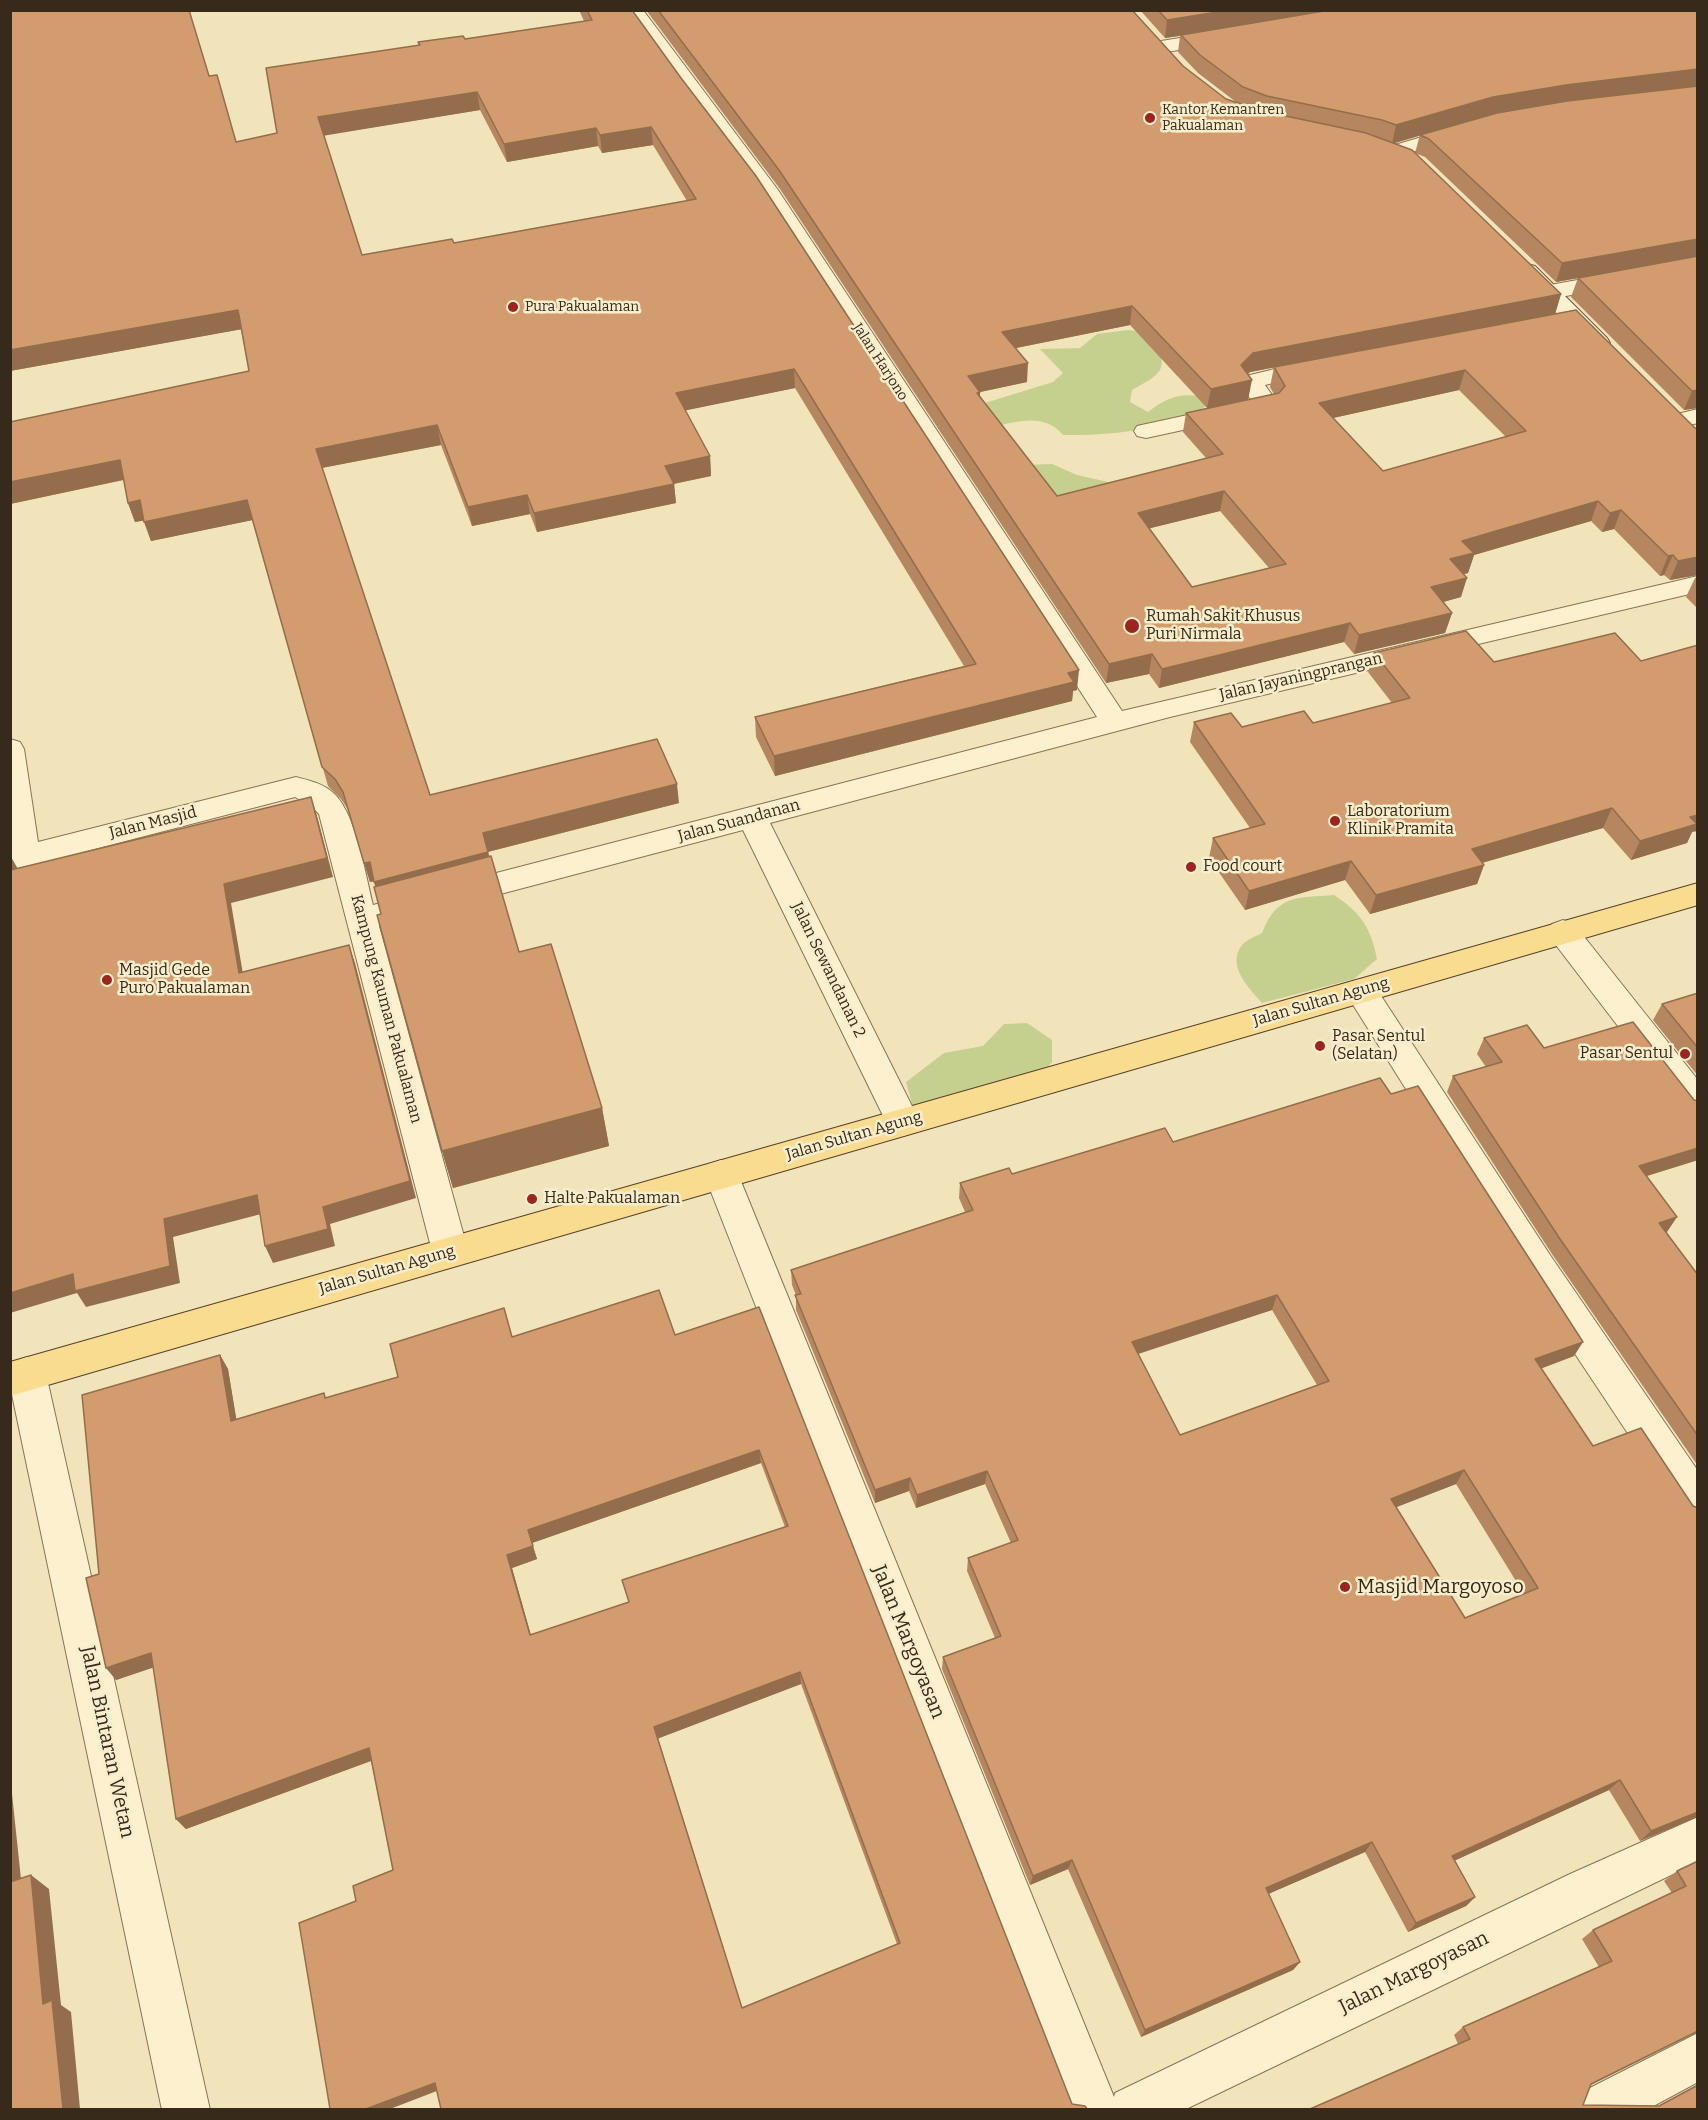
<!DOCTYPE html>
<html>
<head>
<meta charset="utf-8">
<style>
  body { margin:0 }
  #map { position:relative; width:1708px; height:2120px; overflow:hidden; background:#f1e4bb; font-family:Bitter,serif }
  canvas { display:block }
  .frame { position:absolute; inset:0; border:12px solid #382a1a; pointer-events:none }
</style>
</head>
<body>
<div id="map">
<canvas width="1708" height="2120"></canvas>
<div class="frame"></div>
</div>
<script>
const g = document.querySelector('canvas').getContext('2d');
g.lineJoin = 'round';
function fill(path, color) { g.fillStyle = color; g.fill(path, 'evenodd'); }
function trace(path, color, width, dash) { g.strokeStyle = color; g.lineWidth = width; g.lineCap = dash ? 'butt' : 'round'; g.setLineDash(dash || []); g.stroke(path); }
function label(font, color, halo, rows, align = 'center') {
  g.font = font + ' Bitter,serif'; g.lineWidth = 5; g.setLineDash([]); g.textBaseline = 'middle'; g.strokeStyle = halo; g.fillStyle = color; for (const [text, x, y, turn = 0] of rows) {
    g.save(); g.translate(x, y); g.rotate((+turn || 0) * Math.PI / 180); g.textAlign = isNaN(turn) ? turn : align; if (halo) g.strokeText(text, 0, 0); g.fillText(text, 0, 0); g.restore();
  }
}
fill(new Path2D(`
  M1128 330 1153 333C1167 369 1167 371 1132 390L1130 402 1148 412C1169 395 1189 390 1213 401 1179 430 1106 436 1063 435 1044 412 1016 422 992 427L981 410 985 403 1053 382 1063 373 1040 349 1080 348 1097 334Z
  M1052 464 1077 475 1108 482 1120 492 1060 512 1024 465Z
  M1334 895C1360 912 1371 927 1377 959L1354 979 1262 1003C1249 988 1226 966 1242 945 1246 940 1256 936 1262 933 1277 894 1297 898 1334 895Z
  M1027 1023 1052 1040V1062L1039 1078 914 1111 906 1082 944 1053 983 1046 1004 1024Z`), '#c5d08f');
const street = new Path2D(`
  M624 10H643L778 190 1122 711 1698 576V592L1170 717 770 823 920 1122 915 1132 903 1136 891 1132 743 830 379 926 468 1251 463 1262 450 1266 437 1262 432 1251 319 814 311 806 295 797 10 871V739L20 742 24 749 38 842 296 777C308 780 321 783 331 791 356 810 365 874 373 905L1097 717 759 193 684 95Z
  M1224 31 1231 33 1233 37 1231 41 1161 53 1152 47 1161 41Z
  M1459 126 1466 128 1469 132 1466 136 1395 157 1388 155 1385 151 1388 147Z
  M1698 258V271L1550 299 1542 297 1539 292 1542 287 1550 285Z
  M1316 359 1324 361 1328 366 1324 371 1265 385 1279 405 1275 410 1146 438 1137 436 1134 431 1137 426 1252 401 1240 384 1246 376Z
  M1698 409V423L1677 428 1669 426 1665 421 1669 416Z
  M1563 920 1574 924 1698 1080V1118L1686 1115 1552 940 1547 932 1552 924Z
  M1361 979 1372 982 1550 1255 1698 1471V1523L1684 1518 1524 1277 1350 1000 1345 991 1350 982Z
  M721 1160 733 1164 738 1174 1114 2097 1115 2093 1570 1874 1698 1817V1862L1184 2110H1071L704 1174 709 1164Z
  M27 1357 40 1362 46 1374 210 2110H162L10 1385V1369L14 1362Z
  M1698 2033V2082L1646 2110H1573L1580 2093Z`);
const secondary = new Path2D(`
  M1527 264 1535 266 1607 338 1610 343 1607 348H1591L1519 276 1516 271 1519 266Z`);
const primary = new Path2D(`
  M1698 883V905L10 1396V1362Z`);
trace(street, '#8a7354', 2);
trace(secondary, '#6b5437', 2);
trace(primary, '#574029', 2);
fill(street, '#fcf0cf');
fill(secondary, '#fcf0cf');
fill(primary, '#f9dc8f');
fill(new Path2D(`
  M579 10H632L1077 690 1073 691 1072 701 775 776 756 737 755 717 964 666 795 388 685 410 710 456 711 476 674 484 676 503 537 532 530 514 472 526 441 445 322 468 430 795 679 803 488 852 519 952 602 1108 609 1146 453 1188 442 1151 381 914 374 881 370 882 349 811 341 799 328 786 252 520 151 541 144 520 135 522 128 503 124 480 10 504V422L249 371 241 329 10 371 209 76 236 142 277 133 419 45 418 42 465 39 584 21ZM480 110 507 162 598 146 602 153 653 145 687 201 454 243 362 255 324 135Z
  M646 10H1132L1183 66 1226 99 1236 102 1198 73 1178 52 1180 36 1165 38 1140 10H1698V408L1684 410 1571 297 1578 278 1622 270 1556 282 1425 157 1415 153 1420 135 1393 143 1561 294 1555 314 1250 372 1248 374V400L1274 394 1270 387 1274 367 1576 310 1695 428 1698 429V575L1670 580 1664 575 1660 576 1614 529 1602 532 1591 521 1474 555 1468 573 1464 574 1461 597 1443 602 1452 613 1445 633 1354 654 1344 642 1159 688 1149 674 1106 683 780 189ZM1494 114 1431 132 1489 115ZM1130 325 1207 408 1186 413 1183 432 1206 458 1057 496 980 396V392L1027 382 1016 348ZM1459 390 1506 437 1383 471 1333 418ZM1220 511 1269 568 1192 587 1149 528Z
  M1698 577V609L1686 597 1695 578Z
  M1374 653 1494 662 1641 661 1692 832 1687 843 1631 860 1603 828 1482 863 1484 865 1477 884 1370 914 1345 880 1245 910 1209 858 1213 838 1250 828 1190 742 1194 722 1242 727 1313 723 1392 703 1368 672Z
  M1698 993V1076L1653 1020 1662 1004Z
  M1484 1038 1544 1048 1698 1101V1160L1647 1176 1667 1232 1666 1233 1698 1275V1466L1552 1254 1447 1092 1453 1076 1486 1067 1477 1054Z
  M1173 1142 1574 1356 1541 1368 1593 1446 1698 1508V1817L1640 1841 1609 1790 1455 1860 1475 1897 1466 1906 1408 1932 1365 1852 1268 1894 1300 1962 1293 1970 1141 2037 1068 1869 1030 1885 942 1669 943 1657 995 1638 967 1571 968 1558 1011 1543 985 1484 916 1508 909 1491 875 1503 796 1310V1295L792 1285 791 1270 965 1212 959 1198 960 1183 1012 1174ZM1272 1310 1317 1385 1180 1435 1138 1353ZM1456 1484 1524 1594 1465 1618 1396 1507Z
  M759 1307 1072 2104 437 2091 356 1901 393 1870 371 1761 186 1829 176 1819 153 1667 116 1680 99 1574 220 1355 228 1369 236 1419 327 1398 398 1377 512 1337 675 1335ZM761 1463 785 1527 628 1602 531 1635 512 1568 537 1559 532 1543ZM801 1684 897 1944 742 2008 658 1738Z
  M1698 1861V2031L1591 2085 1583 2105 1658 2106 1698 2085V2109H1310L1458 2044 1454 2035 1463 2027 1599 1967 1582 1939 1593 1930 1672 1893 1664 1881 1677 1871Z`), '#b5865f');
fill(new Path2D(`
  M1230 10H1338L1165 38 1167 20Z
  M1698 69V87L1561 103 1489 115 1392 144 1396 125 1493 97 1566 85Z
  M477 92 480 110 322 136 318 117Z
  M651 127 653 145 602 153 600 135Z
  M596 128 598 146 507 162 504 144Z
  M1698 239V257L1556 282 1562 263Z
  M1561 294 1555 314 1250 372 1238 383 1252 380 1248 400 1207 408 1211 389 1253 353Z
  M1132 306 1130 325 1001 351 1002 332Z
  M238 310 243 329 10 371V350Z
  M1028 363 1027 382 980 392 979 411 968 376Z
  M794 369 795 388 678 412 676 393Z
  M1465 370 1459 390 1315 422 1319 403Z
  M1698 390V408L1684 410 1692 391Z
  M437 425 441 445 321 468 316 449Z
  M710 456 711 476 667 485 665 466Z
  M120 460 127 479 10 504V482Z
  M674 484 676 503 537 532 534 513Z
  M1224 491 1220 511 1135 532 1138 513Z
  M527 495 530 514 472 526 468 507Z
  M140 500 147 520 135 522 128 503Z
  M247 500 253 520 151 541 144 522Z
  M1598 501 1591 521 1474 555 1468 573 1444 579 1450 559 1462 541Z
  M1621 510 1614 529 1602 532 1610 513Z
  M1673 555 1664 575 1660 576 1668 556Z
  M1698 557V575L1670 580 1678 561Z
  M1467 578 1461 597 1425 607 1431 587Z
  M1452 613 1445 633 1354 654 1359 635Z
  M1350 623 1344 642 1159 688 1162 669Z
  M1152 654 1149 674 1106 683 1109 664Z
  M1079 670 1077 690 1073 691 1072 701 775 776 774 756Z
  M677 784 679 803 487 852 483 833Z
  M311 797 317 816 333 877 231 903 246 992 239 973 224 884Z
  M1612 808 1603 828 1464 868 1472 849Z
  M1698 815V831L1692 832 1687 843 1631 860 1640 841 1690 817Z
  M488 852 493 872 380 901 374 882Z
  M10 855 19 871 11 870Z
  M1351 861 1345 880 1245 910 1249 891Z
  M370 862 375 881 370 882 364 863Z
  M1484 865 1477 884 1370 914 1376 895Z
  M349 945 355 963 416 1198 330 1224 335 1246 273 1263 265 1246 323 1207Z
  M602 1108 609 1146 453 1188 442 1151Z
  M1698 1148V1160L1630 1181 1639 1166Z
  M257 1195 265 1213 173 1237 180 1283 86 1307 77 1293 10 1313V1293L164 1219Z
  M1677 1217 1667 1232 1650 1239 1659 1223Z
  M1277 1295 1272 1310 1129 1357 1132 1342Z
  M1583 1342 1574 1356 1527 1374 1535 1359Z
  M220 1355 228 1369 239 1435 231 1421Z
  M759 1450 761 1463 532 1543 537 1559 512 1568 534 1647 530 1635 507 1555 528 1530Z
  M1464 1470 1456 1484 1384 1512 1391 1499Z
  M987 1471 985 1484 916 1508 917 1495Z
  M910 1478 909 1491 875 1503V1490Z
  M151 1653 161 1665 116 1680 106 1668Z
  M800 1672 801 1684 657 1739 654 1727Z
  M369 1748 376 1759 186 1829 176 1819Z
  M10 1775 23 1898 10 1889Z
  M1620 1780 1609 1790 1443 1866 1452 1856Z
  M1698 1812V1817L1640 1841 1651 1831Z
  M1372 1842 1365 1852 1259 1898 1266 1888Z
  M1072 1860 1068 1869 1030 1885 1033 1876Z
  M31 1875 49 1889 61 2005 71 2012 80 2109H63L43 2004Z
  M1475 1897 1466 1906 1408 1932 1416 1923Z
  M1300 1962 1293 1970 1141 2037 1145 2030Z
  M435 2083 442 2089 390 2109H366Z`), '#946d4d');
const building = new Path2D(`
  M10 10H189L209 76 217 75 236 142 277 133 266 68 420 45 418 42 463 36 465 39 592 20 587 10H632L681 78 756 176 1079 670 1068 673 1074 682 774 756 755 717 976 664 794 369 676 393 710 456 665 466 674 484 534 513 527 495 468 507 437 425 316 449 430 795 657 739 677 784 483 833 488 852 374 882 370 862 364 863 343 792 335 779 322 767 247 500 144 522 140 500 128 503 120 460 10 482V422L249 371 238 310 10 350ZM477 92 504 144 596 128 600 135 651 127 696 199 454 243 452 239 362 255 318 117Z
  M658 10H1132L1183 66 1226 99 1262 111 1366 133 1412 150 1561 294 1253 353 1241 365 1252 380 1211 389 1132 306 1002 332 1028 363 968 376 980 392 977 393 1057 496 1223 454 1186 413 1279 393 1285 386 1274 367 1576 310 1695 428 1698 429V557L1678 561 1673 555 1668 556 1621 510 1610 513 1598 501 1462 541 1474 553 1450 559 1467 578 1431 587 1452 613 1359 635 1350 623 1162 669 1152 654 1109 664 779 170ZM1465 370 1526 431 1383 471 1319 403ZM1224 491 1286 564 1192 587 1138 513Z
  M1158 10H1230L1167 20Z
  M1330 10H1698V69L1566 85 1493 97 1396 125 1382 120 1267 96 1243 87 1200 55 1181 35Z
  M1698 86V239L1562 263 1429 139 1420 135 1497 113 1567 101Z
  M1698 256V390L1692 391 1578 278Z
  M1466 631 1494 662 1615 633 1641 661 1698 645V815L1690 817 1697 824 1640 841 1612 808 1472 849 1484 865 1376 895 1351 861 1249 891 1213 838 1265 824 1194 722 1231 713 1242 727 1304 711 1313 723 1410 698 1374 653Z
  M311 797 327 858 224 884 239 973 349 945 410 1181 323 1207 328 1229 265 1246 257 1195 164 1219 170 1266 75 1291 73 1274 10 1293V863L11 870Z
  M491 856 519 952 551 944 602 1108 442 1151 377 915 381 914 374 887Z
  M1698 993V1048L1662 1004Z
  M1633 1022 1694 1100 1698 1101V1148L1639 1166 1677 1217 1659 1223 1698 1275V1436L1560 1239 1453 1076 1502 1062 1484 1038 1527 1025 1544 1048Z
  M1380 1078 1391 1094 1418 1086 1583 1342 1535 1359 1593 1446 1641 1428 1693 1506 1698 1508V1812L1651 1831 1620 1780 1452 1856 1475 1897 1416 1923 1372 1842 1266 1888 1300 1962 1145 2030 1072 1860 1033 1876 943 1657 1001 1636 968 1558 1018 1540 987 1471 917 1495 910 1478 875 1490 795 1295 801 1294 791 1270 973 1210 960 1183 1009 1168 1012 1174 1165 1128 1173 1142ZM1277 1295 1329 1381 1180 1435 1132 1342ZM1464 1470 1538 1588 1465 1618 1391 1499Z
  M659 1290 675 1335 759 1307 1072 2104 1085 2106 1087 2109H441L435 2083 366 2109H330L299 1923 356 1901 353 1886 393 1870 369 1748 176 1819 151 1653 106 1668 86 1578 99 1574 82 1395 220 1355 231 1421 324 1393 325 1398 398 1377 390 1344 504 1308 512 1337ZM759 1450 788 1526 622 1580 629 1602 530 1635 507 1555 533 1546 528 1530ZM800 1672 900 1943 742 2008 654 1727Z
  M1698 1861V2031L1591 2084 1583 2105 1659 2106 1698 2085V2109H1310L1470 2039 1463 2027 1612 1961 1593 1930 1686 1886 1677 1871Z
  M31 1875 43 2004 52 2000 63 2109H10V1882Z`);
fill(building, '#d39c6e');
trace(building, '#946d4d', 1.5);
for (const [x, y, r, color] of [
  [1150,118,6,"#9e241f"],
  [513,307,6,"#9e241f"],
  [1132,626,8,"#9e241f"],
  [1335,821,6,"#9e241f"],
  [1191,867,6,"#9e241f"],
  [107,980,6,"#9e241f"],
  [1320,1046,6,"#9e241f"],
  [1685,1054,6,"#9e241f"],
  [532,1199,6,"#9e241f"],
  [1345,1587,6,"#9e241f"]
]) { const dot = new Path2D(); dot.arc(x, y, r, 0, 2 * Math.PI); g.fillStyle = color; g.fill(dot); trace(dot, '#f8edcc', 2); }
label('14px', '#382a1a', '#f8edcc', [
  ["Kantor Kemantren",1162,110],
  ["Pakualaman",1162,126],
  ["Pura Pakualaman",525,307]
], 'left');
label('14px', '#382a1a', '#f8edcc', [
  ["Jalan Harjono",880,362,57]
]);
label('16px', '#382a1a', '#f8edcc', [
  ["Rumah Sakit Khusus",1146,617],
  ["Puri Nirmala",1146,635],
  ["Laboratorium",1347,812],
  ["Klinik Pramita",1347,830],
  ["Food court",1203,867],
  ["Masjid Gede",119,971],
  ["Puro Pakualaman",119,989],
  ["Pasar Sentul",1332,1037],
  ["(Selatan)",1332,1055],
  ["Pasar Sentul",1673,1054,"right"],
  ["Halte Pakualaman",544,1199]
], 'left');
label('16px', '#382a1a', '#f8edcc', [
  ["Jalan Jayaningprangan",1301,677,-13],
  ["Jalan Suandanan",739,821,-15],
  ["Jalan Masjid",153,823,-14],
  ["Jalan Sewandanan 2",828,970,64],
  ["Jalan Sultan Agung",1321,1002,-16],
  ["Kampung Kauman Pakualaman",386,1009,75],
  ["Jalan Sultan Agung",854,1136,-16],
  ["Jalan Sultan Agung",387,1270,-16]
]);
label('20px', '#382a1a', '#f8edcc', [
  ["Masjid Margoyoso",1357,1587]
], 'left');
label('20px', '#382a1a', '#f8edcc', [
  ["Jalan Margoyasan",908,1642,68],
  ["Jalan Bintaran Wetan",107,1742,78],
  ["Jalan Margoyasan",1414,1973,-26]
]);
</script>
</body>
</html>
